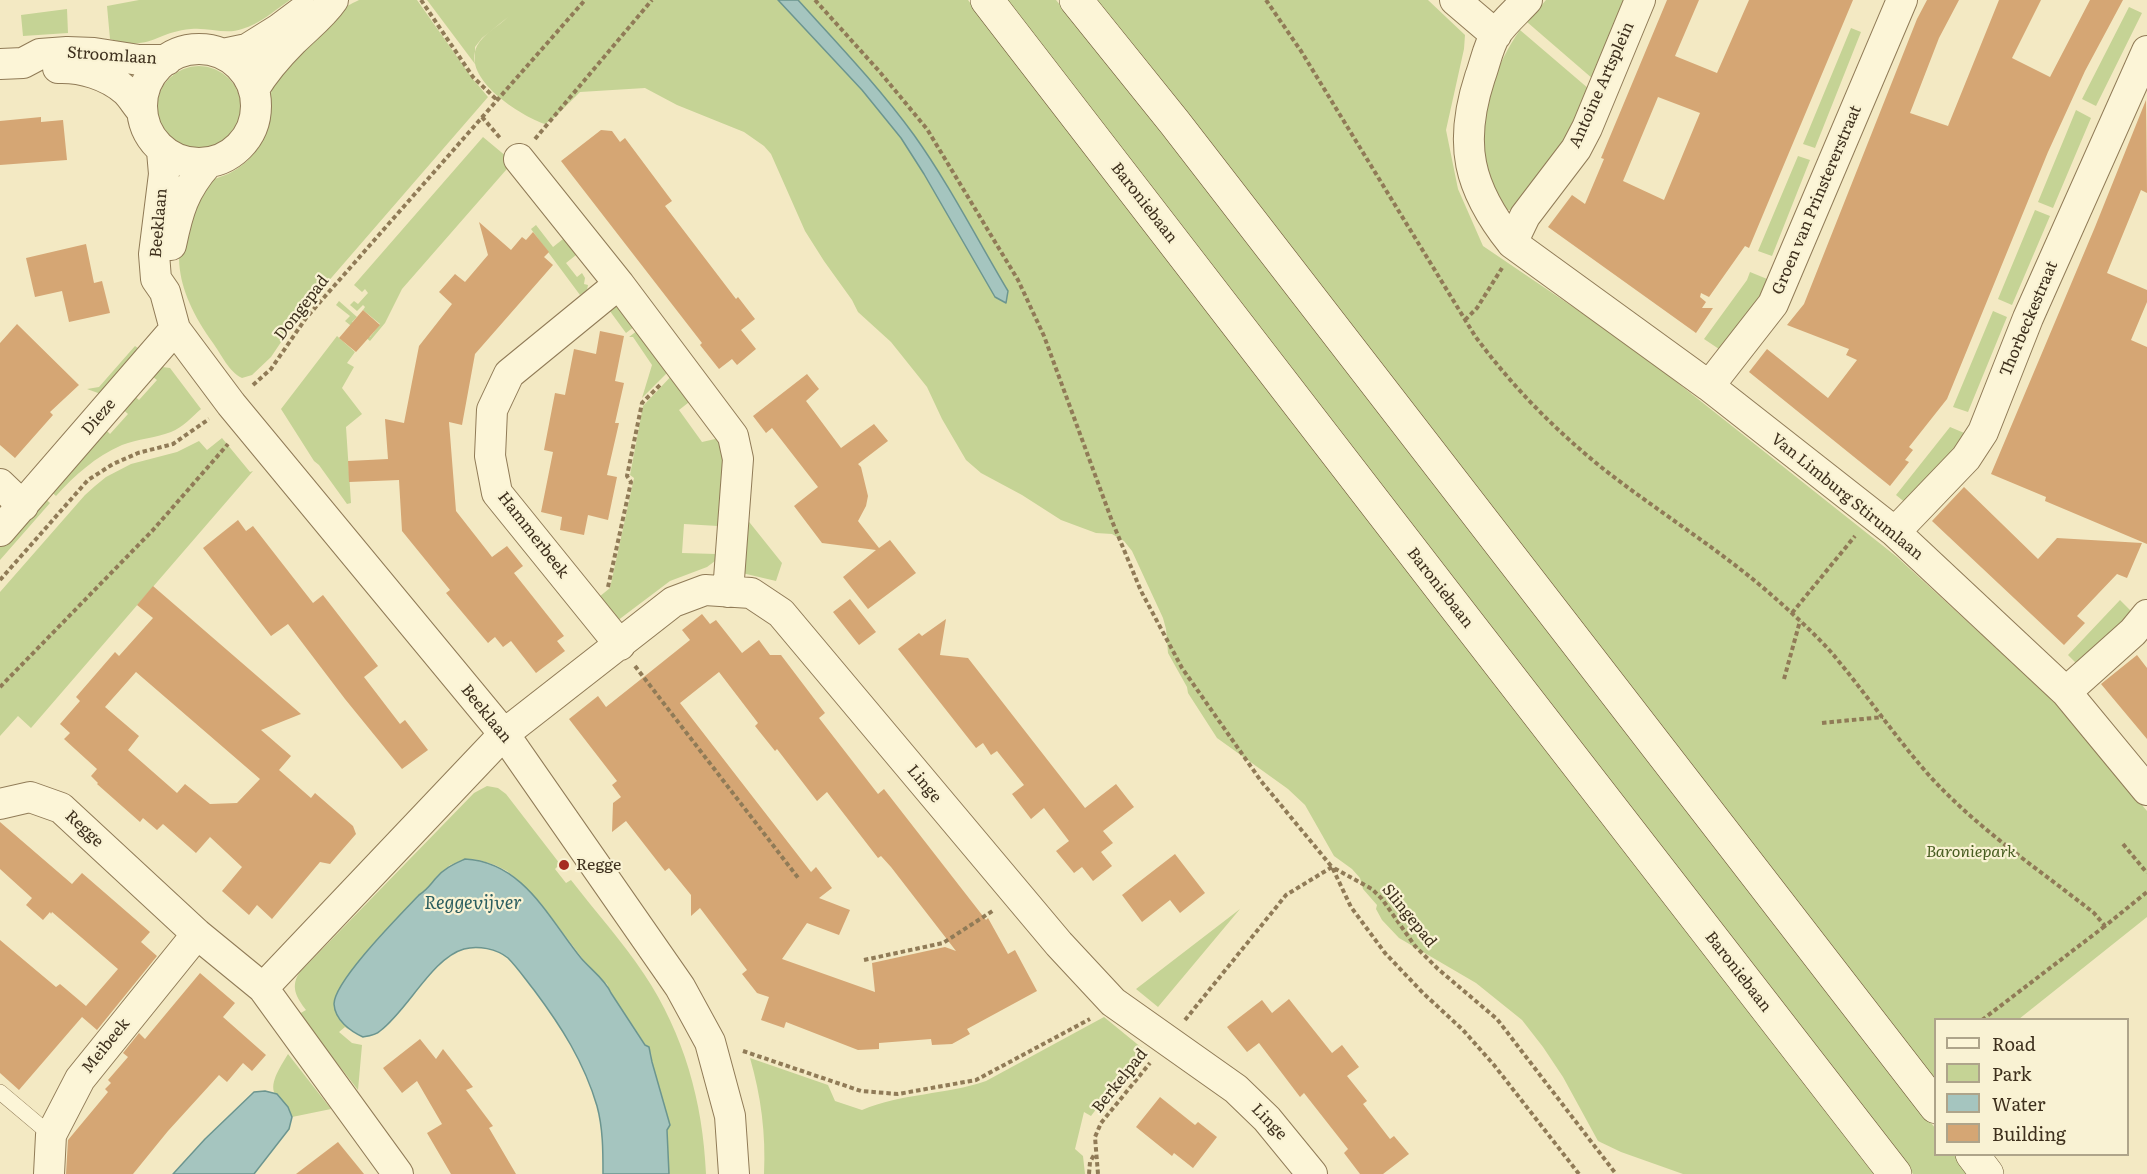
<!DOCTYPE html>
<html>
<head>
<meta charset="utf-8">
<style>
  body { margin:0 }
  #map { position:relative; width:2147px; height:1174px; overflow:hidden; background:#f3e9c3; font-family:Literata,serif }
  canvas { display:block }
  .legend { position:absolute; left:1934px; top:1018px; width:195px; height:138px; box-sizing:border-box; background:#f9f2d3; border:2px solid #aea48a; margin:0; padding:8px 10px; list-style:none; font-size:18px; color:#3e301d }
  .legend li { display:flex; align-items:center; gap:12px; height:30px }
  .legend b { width:30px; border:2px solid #aea48a }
</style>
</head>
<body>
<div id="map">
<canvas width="2147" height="1174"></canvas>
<ul class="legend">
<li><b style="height:8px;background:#fcf5d7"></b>Road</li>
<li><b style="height:16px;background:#c5d395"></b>Park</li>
<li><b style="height:16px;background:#a5c5bf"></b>Water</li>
<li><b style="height:16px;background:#d5a674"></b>Building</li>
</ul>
</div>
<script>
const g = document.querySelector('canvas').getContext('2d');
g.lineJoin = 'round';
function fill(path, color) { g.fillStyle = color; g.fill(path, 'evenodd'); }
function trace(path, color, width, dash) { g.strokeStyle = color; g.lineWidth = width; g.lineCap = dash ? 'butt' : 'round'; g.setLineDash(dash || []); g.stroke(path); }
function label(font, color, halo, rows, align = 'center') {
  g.font = font + ' Literata,serif'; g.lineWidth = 4.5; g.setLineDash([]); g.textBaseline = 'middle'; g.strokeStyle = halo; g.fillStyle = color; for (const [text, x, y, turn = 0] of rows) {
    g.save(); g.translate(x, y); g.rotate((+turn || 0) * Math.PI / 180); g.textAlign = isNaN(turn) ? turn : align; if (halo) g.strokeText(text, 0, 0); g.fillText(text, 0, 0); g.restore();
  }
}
fill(new Path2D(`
  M139 0H290C275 10 260 24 242 29 226 35 208 27 191 29 155 32 151 52 110 39L107 6Z
  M359 0H417L472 78 488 97 300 314 271 357 252 375 242 378C229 372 221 354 213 343 174 288 164 240 208 184 213 178 221 177 228 174 242 167 253 157 261 143 272 123 267 102 274 81 278 71 331 18 343 9 347 5 354 3 359 0Z
  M427 0H778L862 90 901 138 924 174 995 297 1006 302 1008 291C977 238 949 183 914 135 878 87 838 44 798 0H968L1875 1174H1683L1621 1152 1598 1141 1563 1077 1543 1047 1522 1020 1476 983 1399 938 1382 920 1376 909 1377 905 1363 889 1360 878 1352 869 1334 856 1305 805 1288 789 1217 738 1188 693 1187 687 1168 653 1166 629 1163 618 1132 551 1124 541 1112 534 1096 533 1061 520 1022 495 981 473 966 460 942 419 927 387 891 342 858 312 852 300 824 261 805 231 771 154 764 146 744 132 677 105 645 88 580 92 555 117 545 124C521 116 461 79 477 46 483 34 499 26 508 17L482 38 475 47V64Z
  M1006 0H1056L1217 198 1935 1128 1936 1154 1956 1155 1971 1174H1913Z
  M1097 0H1428L1465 35 1464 49 1446 130 1458 189 1483 246 1635 349 1897 557 2054 701 2147 811V917L2019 1019 1936 1020 1935 1083Z
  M1546 0H1627L1593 79 1527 22Z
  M2129 7 2142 13 2096 106 2082 99Z
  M67 9 68 33 23 36 21 15Z
  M1851 28 1861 32 1815 148 1803 144Z
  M1520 30 1589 89 1572 129 1513 210H1505C1495 194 1487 177 1483 158 1475 118 1497 62 1520 30Z
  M157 108a42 42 0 1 1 84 0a42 42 0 1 1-84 0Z
  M2076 110 2091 118 2053 208 2038 202Z
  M483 137 513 162 402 289 385 323 370 341 345 321 350 316 336 305 339 301 357 317 352 322 370 337 380 324 363 310 365 307 363 305 357 311 350 305 354 301 358 304 368 293 365 289 362 292 354 285Z
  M1798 156 1810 160 1772 256 1758 251Z
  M2035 210 2050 216 2012 305 1998 299Z
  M536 225 553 247 568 235 581 251 566 263 577 277 582 273 585 278 584 284 588 285 587 290 580 295 531 229Z
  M1750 272 1772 281 1722 351 1704 339 1747 280Z
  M601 299 621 300 639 323 626 333Z
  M1993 311 2007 317 1968 412 1953 407Z
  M642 327 673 367 642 398 652 365 633 337H629Z
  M337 336 355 352 347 363 354 367 342 388 362 414 346 427 351 503 347 504 319 465 314 461 281 409Z
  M135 346 142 351 99 398 98 393 87 389 99 387Z
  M154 366 170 368 201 409C192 417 183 427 171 432 155 438 138 439 122 445 95 457 75 475 56 496L48 489 102 426 110 434 128 414 119 406 131 393 139 400 157 380 148 373Z
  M676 371 693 399 679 410 702 442 724 437 725 443 718 526 684 524 682 553 716 554 715 561 707 567 670 581 617 621 599 597 610 588 634 478 630 475 643 406Z
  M1950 427 1969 435 1907 504 1896 495Z
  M222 438 250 472 253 471 31 728 18 716 0 736V592L85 495 95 486 106 477 131 464 177 452 199 441 207 450Z
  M41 495 50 503 0 560V535Z
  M742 513 782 563 776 581 742 573Z
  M2120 600 2135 615 2078 665 2068 655Z
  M487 786 498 788 506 794 560 864 555 869 566 883 571 880C595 911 622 941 644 974 684 1034 703 1102 706 1174H669L667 1130 670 1125 652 1062 651 1053 611 993 607 984 591 970 539 901 518 880 507 871 495 865 479 860 465 859 450 865 437 876 427 890 419 895 382 934 359 962 338 1017 349 1030 345 1027 339 1032 352 1043 362 1045 358 1090 299 1014 306 1010C296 997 290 986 300 972L474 793Z
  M1240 909 1158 1007 1136 989Z
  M1104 1017 1142 1048 1091 1116 1084 1112 1075 1149 1083 1156 1085 1174H764C766 1134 761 1096 750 1058L828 1085 835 1101 862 1110C902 1093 946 1095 986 1081Z
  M288 1054 331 1109 292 1117C287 1106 280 1102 275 1094 268 1083 283 1063 288 1054Z`), '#c5d395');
const water = new Path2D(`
  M778 0H798C838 44 879 87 914 135 949 184 977 239 1008 291L1006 303 995 297 924 174 901 138 862 90Z
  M465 859C523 862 548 917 581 958 590 969 605 979 611 993L645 1045 649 1047 652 1062 670 1125 667 1130 669 1174H603C603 1151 603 1128 597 1106 584 1062 561 1026 534 990 526 980 517 967 508 958 497 949 478 945 464 949 432 958 408 1010 380 1031 376 1035 369 1036 363 1037 350 1031 335 1020 334 1004 334 981 401 914 419 895 427 890 430 885 436 878 444 868 454 864 465 859Z
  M265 1091 277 1094 288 1107 292 1117 289 1129 254 1174H173L205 1139 254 1092Z`);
fill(water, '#a5c5bf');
trace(water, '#6b958f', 1.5);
fill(new Path2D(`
  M1667 0H1699L1675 56 1717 73 1749 0H1853L1749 248 1745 246 1709 297 1701 293 1700 297 1706 302 1702 308H1713L1696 333 1548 227 1572 195 1585 204 1604 159 1601 158ZM1658 97 1700 113 1664 200 1623 181Z
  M1927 0H1959L1939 38 1910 113 1948 126 1999 0H2041L2012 58 2050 77 2090 0H2123L2085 71 2048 152 1947 399 1909 447 1913 450 1905 460 1909 462 1890 486 1749 372 1767 349 1828 398 1857 360 1846 355 1849 349 1787 325 1804 304 1917 19Z
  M2146 100 2147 193 2141 190 2107 273 2147 290V302L2131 340 2147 347V544L2045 501 2046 497 1991 474 2095 227Z
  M41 117V122L63 120 67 160 0 165V121Z
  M601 130 612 131 620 142 625 138 672 201 665 206 736 299 738 297 755 319 741 330 756 349 737 365 732 359 719 369 700 345 702 343 561 161Z
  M479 222 511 250 522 237 526 240 533 232 549 252 544 257 553 265 475 354 462 425 449 422 456 511 492 557 507 546 523 566 514 573 564 636 557 641 565 651 536 673 511 641 503 647 495 637 488 643 446 593 450 590 402 531 399 480 349 482 348 461 388 459 385 419 404 423 419 346 452 304 439 292 455 274 465 282 488 255Z
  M86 244 94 283 102 281 110 313 69 322 62 291 35 297 26 258Z
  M363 310 380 325 356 352 339 338Z
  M17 324 79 385 50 412 53 415 15 458 0 445V343Z
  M600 331 624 336 615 381 624 383 615 423H619L607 475 617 477 608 520 588 515 584 535 560 530 562 517 541 512 553 452 544 450 555 393 565 395 574 349 596 354Z
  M807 374 819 389 806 401 841 448 874 424 888 441 858 464 861 467 868 496 866 506 858 521 879 548 890 540 916 573 868 609 843 577 876 550 822 543 794 506 818 487 772 428 766 433 753 416Z
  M1964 487 2038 559 2057 538 2142 543 2127 578 2117 574 2077 616 2085 623 2064 645 1932 521Z
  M238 520 246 531 253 526 313 603 323 595 378 666 364 677 400 724 405 720 428 750 402 769 345 699 288 624 271 636 203 548Z
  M153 586 301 714 261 730 291 756 279 770 311 798 315 793 353 826 356 834 336 857 330 864 320 862 272 919 257 905 249 915 222 891 242 867 210 837 196 853 163 824 157 830 143 818 140 822 97 784 98 783 91 776 97 769 64 739 70 733 60 724 80 701 76 697 115 652 119 656 153 618 137 605ZM136 672 260 779 237 803 210 804 185 784 177 793 128 750 139 736 105 707Z
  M850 599 876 632 859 645 833 612Z
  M702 614 710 624 716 620 742 653 759 640 770 655H781L825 713 819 718 878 794 884 789 986 920 988 918 1008 954 1015 950 1037 991 967 1029 970 1034 952 1044 932 1045 931 1039 879 1043V1049L858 1050 786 1022 784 1028 761 1020 769 997 757 993 742 974 747 970 700 908 691 916V895L669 868 665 871 626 821 612 832 613 803 621 797 612 785 617 781 569 719 598 696 606 707 645 676 690 640 682 630ZM719 672 758 723 755 726 775 751 777 749 817 801 827 792 878 858 881 856 891 867 956 951 945 947 872 963 875 992 782 959 807 923 839 935 850 910 819 898 832 888 816 867 811 872 680 703Z
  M946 619 940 655 968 658 1085 808 1116 784 1134 807 1103 831 1113 843 1101 852 1112 866 1093 881 1082 867 1074 873 1056 851 1069 841 1044 808 1031 819 1012 794 1024 785 997 751 991 755 983 743 976 748 898 649 919 633 922 636Z
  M2137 655 2147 668V739L2101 684Z
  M0 822 72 884 82 873 150 932 141 942 157 956 97 1030 82 1017 19 1090 0 1073V940L56 987 60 984 86 1006 118 969 52 912 51 914 50 912 43 920 26 905 32 898 0 869Z
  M1175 854 1205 893 1180 913 1170 900 1142 922 1122 895Z
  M200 973 235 1003 223 1017 266 1055 252 1071 243 1063 227 1082 219 1075 168 1131 133 1174H66L68 1140 108 1092 105 1089 111 1083 108 1080 128 1057 123 1053 139 1033 145 1039Z
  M1289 999 1332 1053 1342 1045 1359 1067 1347 1076 1367 1101 1363 1104 1390 1139 1394 1136 1409 1154 1383 1174H1360L1344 1153 1348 1149 1304 1093 1300 1097 1259 1043 1247 1052 1227 1027 1262 1000 1272 1013Z
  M420 1039 436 1059 443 1049 473 1087 466 1090 493 1126 489 1128 516 1174H451L427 1133 442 1124 417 1081 402 1093 383 1068Z
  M1160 1097 1195 1125 1198 1122 1217 1137 1193 1168 1174 1153 1172 1156 1136 1127Z
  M338 1142 364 1174H296Z`), '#d5a674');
const service = new Path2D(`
  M0 1092 51 1135`);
const minor = new Path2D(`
  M1455 0 1496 35
  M1527 0C1517 11 1504 22 1496 34 1488 46 1485 64 1480 77 1458 144 1468 188 1512 243L1709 386 1895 532 2066 692 2147 790
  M142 106a57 57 0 1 1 114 0a57 57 0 1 1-114 0Z
  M223 54 247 49 279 29 303 11
  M0 64 23 63 40 54 67 52 94 53 139 60H167
  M58 68C81 67 108 75 126 91 131 96 136 104 141 110
  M254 89C265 71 278 56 293 41 307 27 322 16 333 0
  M162 151 164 174 154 254 156 279 165 292 175 329 231 404 504 734 680 987 710 1042 730 1116 734 1174
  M519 159 619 284 733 436 738 459 728 592
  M1512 243 1525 216 1576 149 1587 128 1640 0
  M171 245C178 211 184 190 207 164
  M619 284 509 374 492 410 490 456 497 493 620 645
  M1709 386 1773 304 1902 0
  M0 484 23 506
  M0 531 175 329
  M1895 532 1966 458 1983 432 2028 318 2147 51
  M2066 692 2133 632 2147 615
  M0 804 30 797 61 808 197 934 263 988 398 1174
  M263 988 504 734 673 602 705 590 751 593 781 613 1059 944 1113 1002 1236 1089 1267 1119 1312 1174
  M49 1174 51 1135 80 1079 197 934`);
const secondary = new Path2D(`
  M987 0 1443 591 1895 1174
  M1076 0 1175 123 1936 1107
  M1972 1154 1987 1174`);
trace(service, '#907b57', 16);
trace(minor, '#907b57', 32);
trace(secondary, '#725c3a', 34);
trace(new Path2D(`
  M421 0 473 77 497 100
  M815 0 879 71 927 129 1018 280 1044 336 1112 521 1141 591 1182 668 1261 781 1332 867 1351 907 1385 953 1423 993 1463 1030 1494 1065 1579 1174
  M1266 0 1301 51 1475 336C1511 385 1554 429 1601 467 1658 512 1721 550 1775 598 1794 615 1814 633 1831 652 1864 691 1893 734 1927 773 1975 827 2037 868 2094 913L2105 926 2147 892
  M482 117 501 139
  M535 139 652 0
  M1465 320 1477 308 1502 268
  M253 385 271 369 306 318 585 0
  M0 580 88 480 113 464 138 453 173 444 209 419
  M608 587 631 482 627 476 642 403 660 385
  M1792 613 1855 536
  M635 666 799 879
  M1784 679 1800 621
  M0 687 153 530 228 444
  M1822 723 1883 717
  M2123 844 2147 873
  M864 960 943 943 994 910
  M1185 1020 1286 895 1332 867 1372 889 1382 899 1415 946 1438 969 1497 1019 1616 1174
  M1982 1020 2105 926
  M743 1051 861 1091 898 1094 976 1080 1090 1019
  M1089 1174 1090 1162 1094 1155
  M1098 1174 1095 1137 1101 1123 1150 1063`), '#907b57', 4, [4.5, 3]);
trace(service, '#fcf5d7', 15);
trace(minor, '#fcf5d7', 30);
trace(secondary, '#fcf5d7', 33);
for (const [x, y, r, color] of [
  [564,865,6,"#a62c20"]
]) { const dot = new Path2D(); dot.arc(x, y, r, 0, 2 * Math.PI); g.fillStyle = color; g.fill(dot); trace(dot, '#f9f2d3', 2); }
label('16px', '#3e301d', '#f9f2d3', [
  ["Stroomlaan",112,56,4],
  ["Antoine Artsplein",1602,85,-66],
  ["Groen van Prinstererstraat",1817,200,-67],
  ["Baroniebaan",1144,203,52],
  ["Beeklaan",159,223,-85],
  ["Dongepad",302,308,-52],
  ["Thorbeckestraat",2029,319,-67],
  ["Dieze",99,417,-49],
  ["Van Limburg Stirumlaan",1847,497,39],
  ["Hammerbeek",533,535,52],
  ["Baroniebaan",1440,588,52],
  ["Beeklaan",486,714,51],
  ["Linge",924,784,50],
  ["Regge",84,829,43],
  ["Slingepad",1409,916,51],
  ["Baroniebaan",1738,972,52],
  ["Meibeek",106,1046,-51],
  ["Berkelpad",1120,1081,-51],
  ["Linge",1269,1122,46]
]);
label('italic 16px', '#485d21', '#f9f2d3', [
  ["Baroniepark",1971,852]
]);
label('16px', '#3e301d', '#f9f2d3', [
  ["Regge",576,865]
], 'left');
label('italic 18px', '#2a5d5f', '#f9f2d3', [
  ["Reggevijver",473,904]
]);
</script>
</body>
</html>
